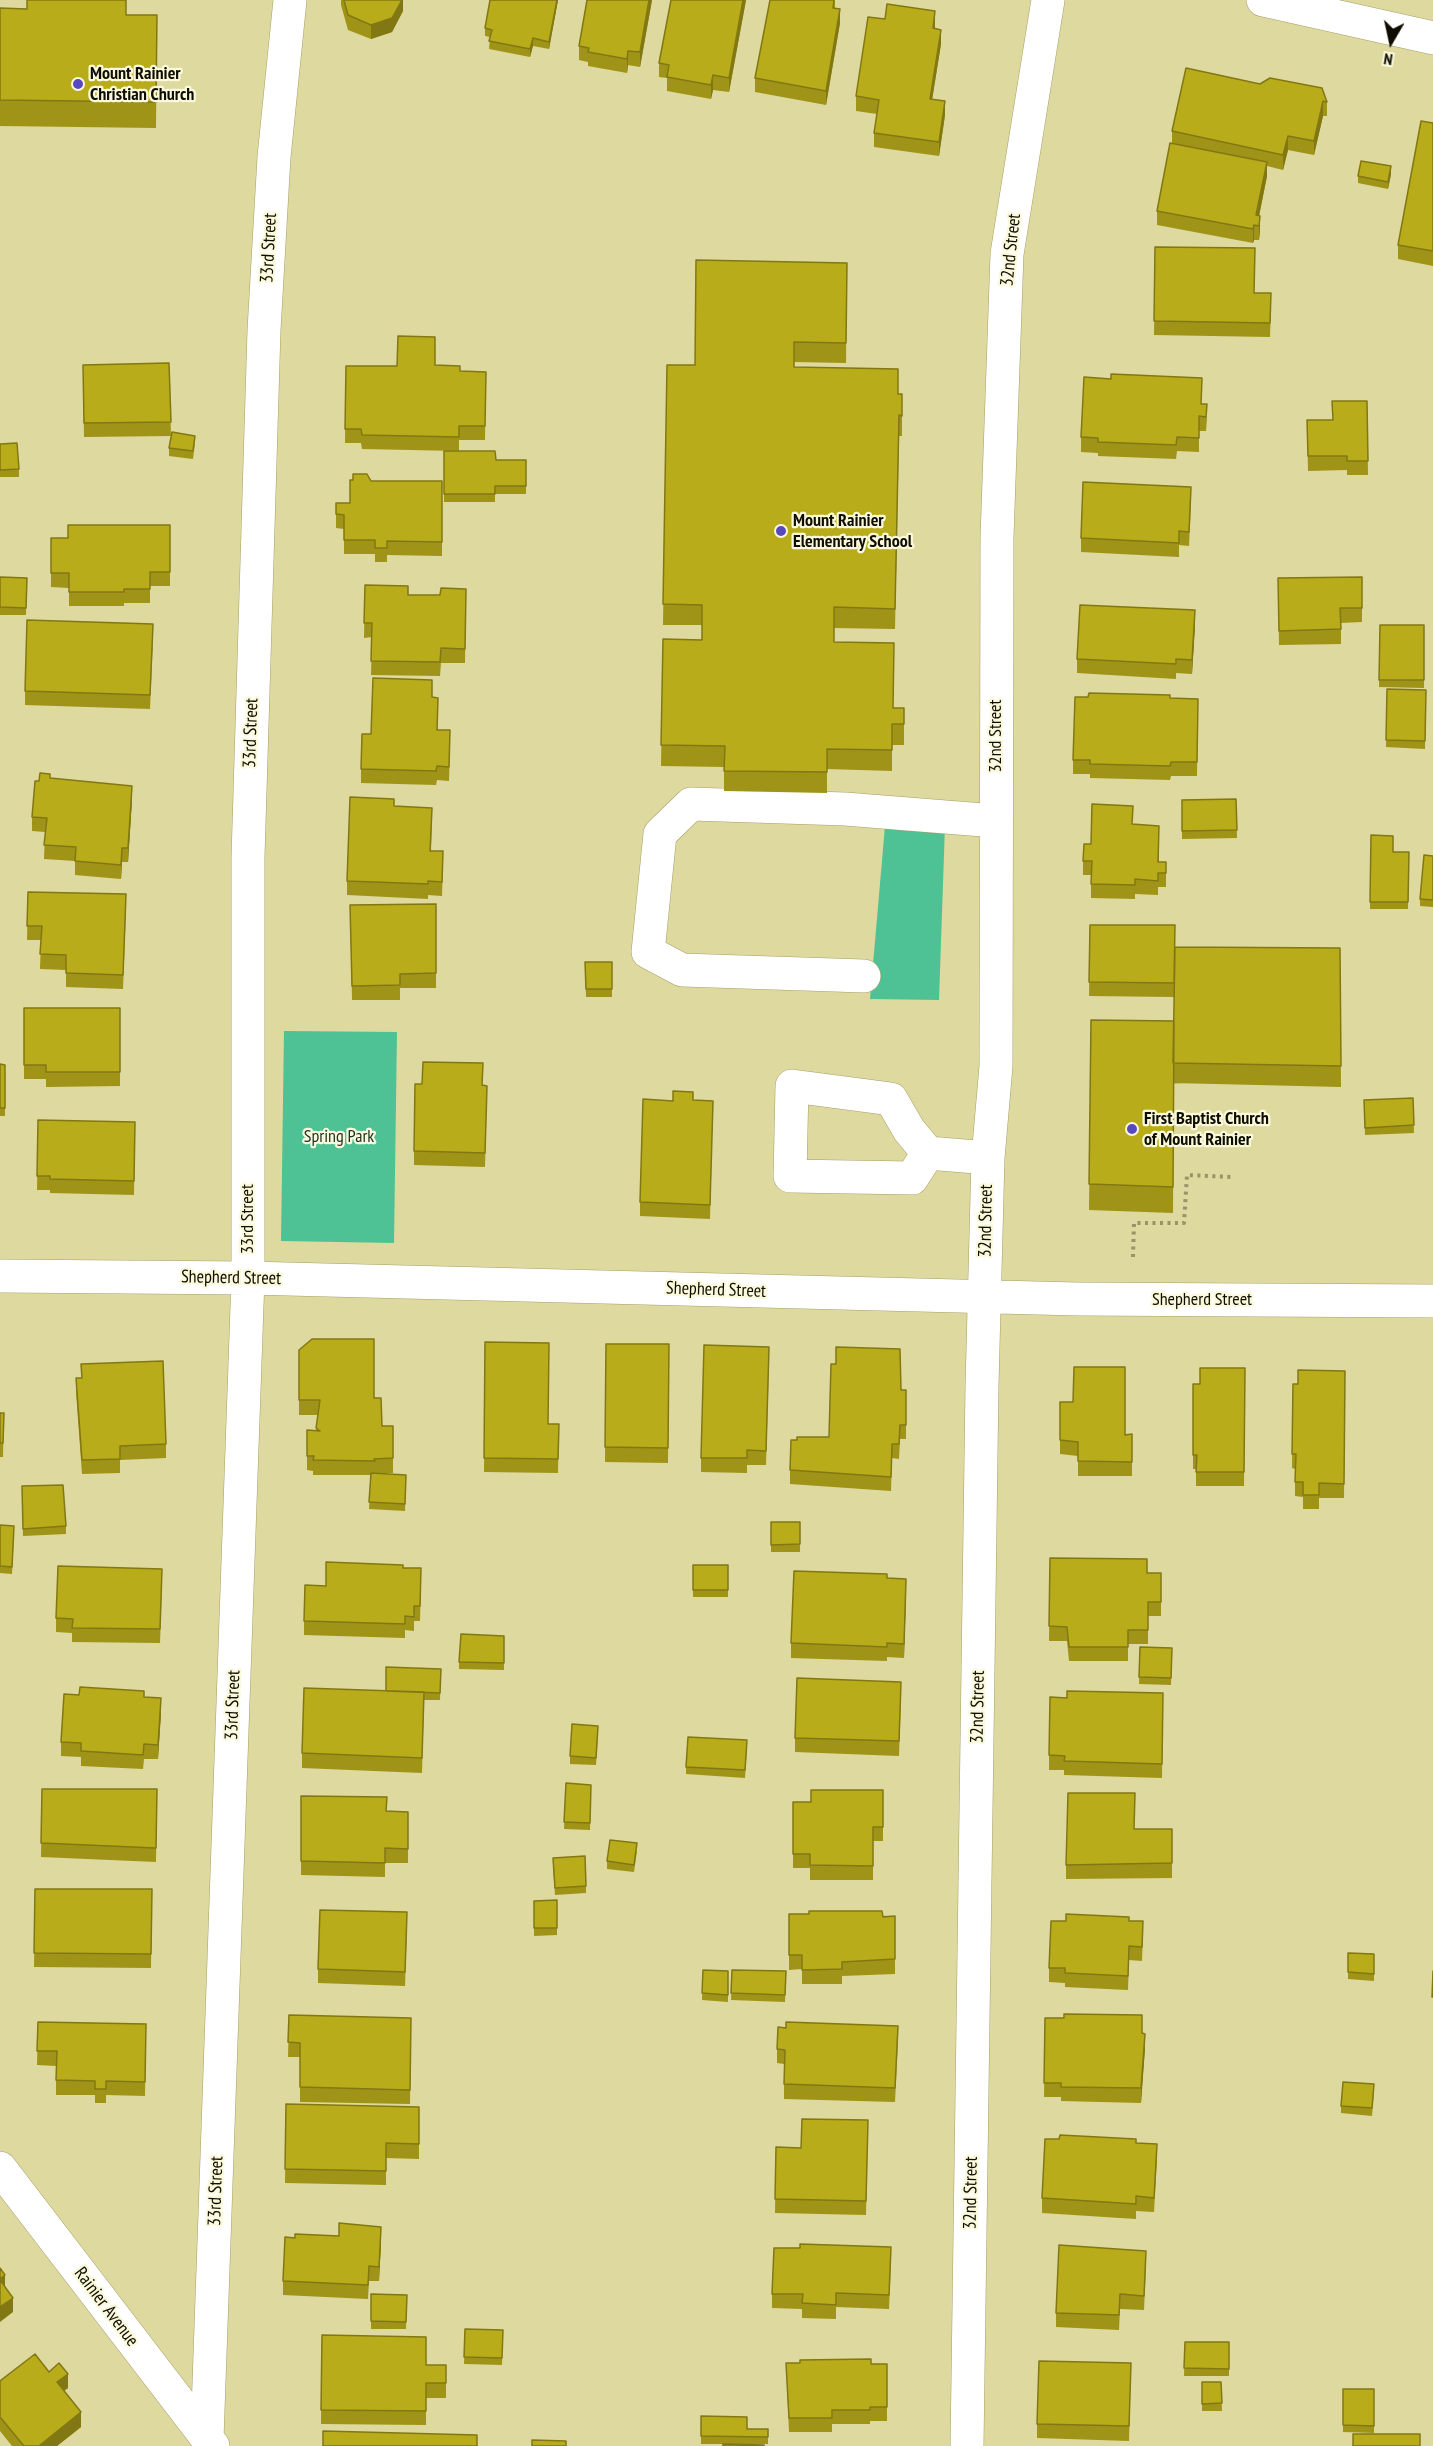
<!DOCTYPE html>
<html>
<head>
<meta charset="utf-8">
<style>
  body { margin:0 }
  #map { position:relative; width:1433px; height:2446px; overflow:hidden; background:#ded99e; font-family:"PT Sans Narrow",sans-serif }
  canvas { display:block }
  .north { position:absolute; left:1361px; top:12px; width:60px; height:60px; -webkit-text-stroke:4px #fbf9db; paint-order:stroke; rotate:189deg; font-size:16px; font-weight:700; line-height:24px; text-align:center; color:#0f0d00 }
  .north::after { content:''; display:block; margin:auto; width:21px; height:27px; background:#0f0d00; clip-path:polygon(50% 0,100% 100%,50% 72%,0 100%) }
</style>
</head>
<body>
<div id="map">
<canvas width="1433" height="2446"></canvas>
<div class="north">N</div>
</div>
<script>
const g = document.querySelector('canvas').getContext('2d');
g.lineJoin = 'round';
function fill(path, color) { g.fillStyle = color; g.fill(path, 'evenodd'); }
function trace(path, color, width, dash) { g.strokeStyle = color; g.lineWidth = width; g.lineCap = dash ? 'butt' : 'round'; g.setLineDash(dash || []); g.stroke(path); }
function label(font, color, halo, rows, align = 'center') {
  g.font = font + ' "PT Sans Narrow",sans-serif'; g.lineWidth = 4.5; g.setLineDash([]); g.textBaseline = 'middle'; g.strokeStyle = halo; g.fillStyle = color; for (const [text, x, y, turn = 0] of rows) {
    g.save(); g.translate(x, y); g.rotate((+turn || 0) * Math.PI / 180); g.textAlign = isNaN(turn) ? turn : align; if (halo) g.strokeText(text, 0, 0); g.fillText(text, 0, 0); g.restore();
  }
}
fill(new Path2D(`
  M945 825 939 1000 870 999 885 826Z
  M284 1031 397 1032 394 1243 281 1241Z`), '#4ec294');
const minor = new Path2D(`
  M1263 0 1433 38
  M864 976 682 970 648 952 660 834 691 804 845 809 996 821
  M928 1153 912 1178 790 1176 792 1086 891 1099 909 1130 928 1153 988 1158
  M0 1276 248 1278 1077 1299 1433 1301
  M0 2168 213 2446
  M207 2439 248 1278V857L264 330 274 157 290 0
  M967 2446 982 1386 988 1158 996 1066 997 537 1007 254 1048 0`);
trace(minor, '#a49f66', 34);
trace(new Path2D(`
  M1133 1257 1134 1223H1184L1187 1175 1232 1177`), '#989469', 4, [3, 4.5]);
trace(minor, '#fff', 33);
fill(new Path2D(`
  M341 0H403V11L392 32 371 39 348 30 341 5Z
  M490 0H558L549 49 533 46 530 57 489 49 490 37 485 36V28Z
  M587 0H652L640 67 628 65 627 73 588 66V62L579 60V46Z
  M671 0H746L729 92 713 90 711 99 667 91V78L659 77V63Z
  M835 0V8L840 23 826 105 755 92V78Z
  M0 8 27 9 126 15H157L156 128 0 126Z
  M935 25V29L941 44 932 99 945 115 939 156 874 147V133L877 114 856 111V96Z
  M1186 68 1327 102V116H1323L1314 155 1288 150 1283 170 1267 166V176L1259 216 1260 230 1259 240H1254L1253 243 1157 225V211L1172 143V131Z
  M1433 123V266L1398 259V245Z
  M1391 174 1388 189 1358 183V176Z
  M1155 247 1254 293 1271 307 1270 337 1154 335Z
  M847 263 846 363 794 362V367L898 394H902V436H899L895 629 834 628V642L893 708H904V745H892V771L827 769V793L724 791V767L661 766 663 639 702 640V625H663L667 365H695Z
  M169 363 171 436 84 437 83 380Z
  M435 365 460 371 486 372 485 440H459V451L362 449 361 443H345L346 366H397Z
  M1367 401 1368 475H1347V470L1308 471 1307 420H1333Z
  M1201 404 1207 418 1206 431H1199V452L1177 451 1176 459 1098 456V453L1081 452V437Z
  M195 443 193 459 169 456V448Z
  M0 444 19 469V477H0Z
  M444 451 496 460H526V494H495V502H444Z
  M371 481H442V556L387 555V562H375V554H344V529L336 528V503H350Z
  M1191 501 1189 546 1179 545V557L1081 552V538Z
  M170 525V586H150V603H124V606H69V588L51 587V538H68Z
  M0 577 27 578 26 615H0Z
  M1362 577V622L1341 623V644L1279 645 1278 578Z
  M365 585 408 595H440L466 589 465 663H441L440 676 371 675 372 637 364 638Z
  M1195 625 1192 674 1176 673V679L1077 673V659Z
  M1380 625H1424V688L1379 687Z
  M153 638 150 709 25 705V691Z
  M1387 689 1426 690 1425 749 1386 747Z
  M432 697 438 730 450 745 449 781 437 780 436 785 361 783V769L371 734Z
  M1170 698 1198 699 1197 776H1171L1170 780 1090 778V774H1073V760Z
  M50 778 132 800 128 862H122L121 879 75 875V861L44 859 45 832 32 831V817L39 781Z
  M1236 799 1237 838 1182 839V800Z
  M394 806 432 822 431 851 443 865 442 896 428 895V899L347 895V881Z
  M1132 825 1159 840V862H1166V887H1158V895L1135 894V899L1091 898V875H1083V861L1091 844Z
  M1371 835 1393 852H1409L1408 909H1370Z
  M1433 856V907L1420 906V899Z
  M28 892 126 908 123 989 66 987V970L40 969 41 940H27Z
  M436 904V988H400V1000H352L350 905Z
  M1090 925H1175L1174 997 1089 996Z
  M1175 947 1340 948 1341 1087 1173 1083Z
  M585 962H612V997H586Z
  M24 1008H120V1086L46 1087V1079H24Z
  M1091 1020 1174 1021 1173 1213 1089 1210Z
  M0 1064 5 1065V1116H0Z
  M483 1085 487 1086 485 1167 414 1165V1151Z
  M1413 1098 1414 1133 1365 1135 1364 1100Z
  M693 1100 713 1101 710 1219 640 1216V1202L673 1101Z
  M38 1120 135 1122 134 1195 50 1193V1190H37Z
  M485 1342 548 1424H559L558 1473 484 1472Z
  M606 1344H669L668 1463 605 1462Z
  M299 1350 374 1398 382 1426H393V1473H375L406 1475 405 1511 369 1509 371 1475H313V1471L307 1470V1430H316L318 1415H299Z
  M769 1362 766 1465H747V1473L701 1472V1458Z
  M1245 1368 1244 1486H1196V1469H1193V1384H1200Z
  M1345 1371 1344 1498H1319V1509H1303V1497L1295 1496V1469L1292 1468 1293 1384H1298Z
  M76 1378 166 1444V1458L120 1460V1473L82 1474 76 1392Z
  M901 1390H906V1439H900L899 1459 892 1458 891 1491 790 1484V1470L797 1440 829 1437Z
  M1060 1402 1125 1435 1132 1434V1476H1078V1456L1060 1454Z
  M0 1413H4L3 1457H0Z
  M22 1486 66 1526V1534L23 1536Z
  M771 1522H800V1552H771Z
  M0 1525 14 1533 12 1574 0 1573Z
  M1050 1558 1147 1573H1161V1616H1148V1644H1128V1661H1069L1067 1641H1049Z
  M693 1565H728V1597H693Z
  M403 1568 421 1583 420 1621H414V1631L405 1630V1638L304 1635V1621L326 1586Z
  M887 1578 906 1593 904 1658 887 1657V1661L791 1658V1643Z
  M162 1583 160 1643 72 1642V1633L56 1632V1618Z
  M504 1636V1670L459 1669V1662Z
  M1140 1647 1172 1648 1171 1685 1139 1684Z
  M441 1669 440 1700H424L422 1773 302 1768V1753L386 1691Z
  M1163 1693 1162 1778 1064 1775V1770H1049V1755L1067 1698Z
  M901 1696 899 1756 795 1752V1738Z
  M144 1697 161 1713 158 1759H144L143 1769 81 1766V1757L61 1756V1742Z
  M598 1733 596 1765 570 1764V1756Z
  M747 1747 745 1778 686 1774V1767Z
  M566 1783 591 1785 590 1830 564 1829Z
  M42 1789H157L156 1862 41 1857Z
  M883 1790V1841H873V1880H810V1868H793V1802H811Z
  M301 1796 387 1811 408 1812V1863H385V1877L301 1875Z
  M1134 1829H1172V1878L1066 1879V1865Z
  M637 1851 634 1872 607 1869V1861Z
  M553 1866 586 1886V1893L555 1895Z
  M35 1889H152L151 1968 34 1967Z
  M557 1900V1935L534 1936V1901Z
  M789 1914 895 1916V1974L842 1976V1984H802V1969L789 1970Z
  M1066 1921H1129L1143 1936 1142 1961 1129 1960 1128 1990 1065 1987V1983L1049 1982V1968Z
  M407 1926 405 1986 318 1983V1969Z
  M1348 1953 1374 1954V1981L1348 1979Z
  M703 1970 728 1971V2002L702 2000Z
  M732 1970 786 1971 785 2002 731 2000Z
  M289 2015 411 2018 410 2104 300 2102V2057H288Z
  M1045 2018 1142 2033 1145 2048 1141 2103 1061 2101V2097H1044Z
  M38 2022 146 2024 145 2096 106 2095V2103H95V2095H56V2066L37 2065Z
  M898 2040 895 2102 784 2099V2064L777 2063V2049Z
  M1374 2091 1372 2116 1341 2113V2106Z
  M286 2104 419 2107V2159L386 2158V2185L285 2183Z
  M868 2120 866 2215 775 2213 776 2147 801 2148Z
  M1136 2143 1157 2159 1154 2212 1136 2211V2219L1042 2213V2198Z
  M295 2238 381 2241 379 2281H369L368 2299 283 2295V2281Z
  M891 2261 889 2309 836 2307V2319L802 2318V2309L772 2308V2294Z
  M1146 2265 1144 2310 1120 2309 1119 2330 1056 2327V2313Z
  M371 2294 407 2295 406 2329H371Z
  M465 2329 503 2330 502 2365 464 2364Z
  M322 2335 426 2365H446V2398H426V2425L321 2424Z
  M1185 2342H1229V2376H1184Z
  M786 2363 887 2364V2421H870V2424H832V2432H789Z
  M1131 2363 1129 2441 1037 2438V2424Z
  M49 2372 68 2388 64 2391 81 2427 57 2446H12L0 2431V2381Z
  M1202 2382H1221L1222 2411H1202Z
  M1343 2389H1374V2433L1343 2432Z
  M701 2416 747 2429H768V2444H701Z`), '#9f9417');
fill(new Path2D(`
  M402 0H403V11L392 32 371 39V25Z
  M557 0H558L549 49V42Z
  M649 0H652L640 67V52Z
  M743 0H746L729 92V78Z
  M840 9V23L826 105V91Z
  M935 11V25L933 43V28Z
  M941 30V44L930 113V99Z
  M533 38V46L530 57V49Z
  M628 51V65L627 73V59Z
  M713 75V90L711 99V85Z
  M945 101V115L939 156V142Z
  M1323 101V116L1314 155V141Z
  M1288 136V150L1283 170V155Z
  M1267 162V176L1257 226 1256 215Z
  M1391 166V174L1388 189V182Z
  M1260 216V230L1259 240V226Z
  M1254 225V240L1253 243V229Z
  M1195 610V625L1192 674V660Z
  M132 786V800L128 862V848Z
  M122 848V862L121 879V865Z
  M906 1579V1593L904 1658V1644Z
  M161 1698V1713L158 1759V1745Z
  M1145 2034V2048L1141 2103V2088Z
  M381 2227V2241L379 2281V2267Z
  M5 2275V2289L0 2279Z
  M13 2298V2312L0 2322V2307Z
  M68 2374V2388L57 2396V2382Z
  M81 2412V2427L57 2446H39Z`), '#827813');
const building = new Path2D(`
  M27 0H126V15H157L156 102 0 100V8L27 9Z
  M344 0H402L392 18 371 25 348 15Z
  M490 0H557L549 42 533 38 530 49 489 41 492 30 485 28Z
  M587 0H649L640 52 628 51 627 59 588 52 589 48 579 46Z
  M671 0H743L729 78 713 75 711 85 667 77 669 65 659 63Z
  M770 0H834L833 8 840 9 826 91 755 78Z
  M887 4 935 11 933 28 941 30 930 99 945 101 939 142 874 133 879 100 856 96 868 17 885 19Z
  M1186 68 1260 84 1270 78 1322 88 1327 102 1323 101 1314 141 1288 136 1283 155 1172 131Z
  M1421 121 1433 123V251L1398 245Z
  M1170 143 1267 162 1256 215 1260 216 1259 226 1254 225 1253 229 1157 211Z
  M1361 161 1391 166 1388 182 1358 176Z
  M1155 247 1255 248 1254 293H1271L1270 323 1154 321Z
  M696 260 847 263 846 343 794 342V367L898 369V394H902V416L899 415 895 609 834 607V642L894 643 893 708H904V724H892V750L827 749V772L724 771 725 746 661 745 663 639 702 640V605L663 604 667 365H695Z
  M398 336 435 337V365L460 366V371L486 372 485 426H459V437L362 435 361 429H345L346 366H397Z
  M169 363 171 422 84 423 83 365Z
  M1111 374 1202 378 1201 404H1207L1206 417 1199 416V438L1177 437 1176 445 1098 442V438L1081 437 1084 377 1111 379Z
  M1332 401H1367L1368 461H1347V456H1308L1307 420H1333Z
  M172 432 195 436 193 451 169 448Z
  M17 443 19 469 0 470V444Z
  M444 451H495L496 460H526V486H495V494H444Z
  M353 474H367L371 481H442V542L387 541V548H375V540H344V515L336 514V503H350V480H353Z
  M1083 482 1191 487 1189 532 1179 531V543L1081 538Z
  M68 525H170V572H150V589H124V592H69V573H51V538H68Z
  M0 577 27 578 26 608 0 607Z
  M1362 577V608H1340L1341 629 1279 631 1278 578Z
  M365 585 408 586V595H440L441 588 466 589 465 649 441 648 440 662 371 661 372 623H364Z
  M1080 605 1195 610 1192 660 1176 659V664L1077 659Z
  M27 620 153 624 150 695 25 691Z
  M1380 625H1424V680H1379Z
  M373 678 432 680V697L438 698 437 730H450L449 767 437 766 436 771 361 769 362 734H371Z
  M1387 689 1426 690 1425 741 1386 740Z
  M1089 693 1170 695V698L1198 699 1197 762H1171L1170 766 1090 764V760H1073L1075 697H1088Z
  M40 773 50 774V778L132 786 128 848H122L121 865 75 861 76 847 44 845 47 818 32 817 35 781H39Z
  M350 797 394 799V806L432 808 430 851H443L442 882 428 881V884L347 881Z
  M1236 799 1237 830 1182 831V800Z
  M1092 804 1133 806 1132 824 1159 826 1158 862H1166V873H1158V881L1135 879V885L1091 884 1092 861H1083L1084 844H1091Z
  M1371 835 1393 836V852H1409L1408 902H1370Z
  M1424 855 1433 856V900L1420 899Z
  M28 892 126 894 123 975 66 973V955L40 954 42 926H27Z
  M436 904V973L400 974V985L352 986 350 905Z
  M1090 925H1175L1174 983 1089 982Z
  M1175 947 1340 948 1341 1066 1173 1063Z
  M585 962H612V989H586Z
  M24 1008H120V1072H46V1065H24Z
  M1091 1020 1174 1021 1173 1187 1089 1184Z
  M423 1062 483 1063 482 1085 487 1086 485 1153 414 1151 415 1084H422Z
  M0 1064 5 1065V1108H0Z
  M673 1091 693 1092V1100L713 1101 710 1205 640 1202 643 1099 673 1101Z
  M1413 1098 1414 1125 1365 1128 1364 1100Z
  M38 1120 135 1122 134 1181 50 1179V1176H37Z
  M312 1339H374V1398H381L382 1426H393V1458L374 1459 375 1461 313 1460 314 1456H307V1430L320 1431 316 1428 320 1400H299V1350Z
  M485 1342 549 1343 548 1424H559L558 1459 484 1458Z
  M606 1344H669L668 1448 605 1447Z
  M704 1345 769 1347 766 1451 747 1450V1458H701Z
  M836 1347 900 1349 901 1390H906V1425H900L899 1444H892L891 1477 790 1470 791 1440H797V1437H829L831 1364H836Z
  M163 1361 166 1444 120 1446V1459L82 1460 76 1378H82L81 1364Z
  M1074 1367H1125V1435L1132 1434V1462L1078 1461V1442L1060 1440V1402H1073Z
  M1200 1368H1245L1244 1472H1196L1197 1455H1193V1384H1200Z
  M1298 1370 1345 1371 1344 1484 1319 1483V1495H1303V1482H1295L1296 1454H1292L1293 1384H1298Z
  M0 1413H4L3 1443H0Z
  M371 1473 406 1475 405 1504 369 1502Z
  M63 1485 66 1526 23 1529 22 1486Z
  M771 1522H800V1544L771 1545Z
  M0 1525 14 1526 12 1567 0 1566Z
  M1050 1558 1147 1559V1573H1161V1602H1148V1630H1128V1647H1069L1067 1627 1049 1626Z
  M326 1562 403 1565V1568H421L420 1606H414V1617L405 1616V1624L304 1621 305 1585 326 1586Z
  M693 1565H728V1590H693Z
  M58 1566 162 1569 160 1629 72 1628 73 1619 56 1618Z
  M794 1571 887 1574V1578L906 1579 904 1644 887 1643V1647L791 1643Z
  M461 1634 504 1636V1663L459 1662Z
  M1140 1647 1172 1648 1171 1678 1139 1677Z
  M386 1667 441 1669 440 1693 386 1691Z
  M797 1678 901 1682 899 1741 795 1738Z
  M80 1687 144 1691V1697L161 1698 158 1745 144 1744 143 1755 81 1751V1743L61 1742 64 1694 79 1695Z
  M304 1688 424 1692 422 1758 302 1753Z
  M1067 1691 1163 1693 1162 1764 1064 1761 1065 1756 1049 1755 1050 1697 1067 1698Z
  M572 1724 598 1726 596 1758 570 1756Z
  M688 1737 747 1740 745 1770 686 1767Z
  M566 1783 591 1785 590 1823 564 1822Z
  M42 1789H157L156 1848 41 1843Z
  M811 1790H883V1827H873V1866L810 1865V1854H793V1802H811Z
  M1068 1793H1135L1134 1829H1172V1863L1066 1865Z
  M301 1796 387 1797 386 1811 408 1812V1849L385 1848V1863L301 1861Z
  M610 1840 637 1843 634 1865 607 1861Z
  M585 1856 586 1886 555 1888 553 1858Z
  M35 1889H152L151 1954 34 1953Z
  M557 1900V1928H534V1901Z
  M320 1910 407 1912 405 1972 318 1969Z
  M809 1911H882L883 1917 895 1916V1959L842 1962V1969L802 1970V1955H789V1914H809Z
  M1066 1914 1129 1917V1921H1143L1142 1947 1129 1946 1128 1976 1065 1973V1968H1049L1051 1921H1066Z
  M1348 1953 1374 1954V1974L1348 1972Z
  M703 1970 728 1971V1995L702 1993Z
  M732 1970 786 1971 785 1995 731 1993Z
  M1433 1971V1997H1432Z
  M1064 2014 1142 2015V2033L1145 2034 1141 2088 1061 2087V2083H1044L1045 2018H1064Z
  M289 2015 411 2018 410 2090 300 2087V2043L288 2042Z
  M38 2022 146 2024 145 2082 106 2081V2089H95V2081L56 2080 57 2051H37Z
  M786 2022 898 2026 895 2088 784 2084 785 2050 777 2049 778 2027 786 2028Z
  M1343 2082 1374 2084 1372 2108 1341 2106Z
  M286 2104 419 2107V2144L386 2143V2171L285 2169Z
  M802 2119 868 2120 866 2201 775 2199 776 2147 801 2148Z
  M1060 2135 1136 2139V2143L1157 2144 1154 2198 1136 2196V2204L1042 2198 1045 2139H1059Z
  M339 2223 381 2227 379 2267 369 2266 368 2285 283 2281 285 2237 295 2238V2234L339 2236Z
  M800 2244 891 2247 889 2295 836 2293V2305L802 2303 803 2294H772L774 2248H800Z
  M1059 2245 1146 2251 1144 2296 1120 2294 1119 2315 1056 2313Z
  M0 2268 5 2275 0 2279Z
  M0 2280 13 2298 0 2307Z
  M371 2294 407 2295 406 2322 371 2321Z
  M465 2329 503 2330 502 2358 464 2357Z
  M322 2335 426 2337V2365H446V2383H426V2411L321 2410Z
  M1185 2342H1229V2369L1184 2368Z
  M35 2354 49 2372 59 2363 68 2374 57 2382 81 2412 39 2446H24L0 2417V2381Z
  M871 2359V2364H887V2407H870V2410H832V2418H789L786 2363H800V2360Z
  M1039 2361 1131 2363 1129 2426 1037 2424Z
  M1202 2382H1221L1222 2403 1202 2404Z
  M1343 2389H1374V2426L1343 2425Z
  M701 2416 747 2417V2429H768V2437L701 2436Z
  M323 2431 477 2435V2446H323Z
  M1353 2434H1420V2446H1353Z
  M532 2440 566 2441V2446H532Z
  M723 2444 764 2445V2446H723Z`);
fill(building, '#b9ac1b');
trace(building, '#827813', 1.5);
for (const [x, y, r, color] of [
  [78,84,6,"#5949c1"],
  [781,531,6,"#5949c1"],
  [1132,1129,6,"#5949c1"]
]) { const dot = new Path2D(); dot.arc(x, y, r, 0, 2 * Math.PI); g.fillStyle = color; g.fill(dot); trace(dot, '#fbf9db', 2); }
label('bold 18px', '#0f0d00', '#fbf9db', [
  ["Mount Rainier",90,74],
  ["Christian Church",90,95],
  ["Mount Rainier",793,521],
  ["Elementary School",793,542],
  ["First Baptist Church",1144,1119],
  ["of Mount Rainier",1144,1140]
], 'left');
label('18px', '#0f0d00', '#fbf9db', [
  ["33rd Street",269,248,-87],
  ["32nd Street",1011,250,-84],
  ["33rd Street",251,733,-88],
  ["32nd Street",996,736,-90],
  ["33rd Street",248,1219,-90],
  ["32nd Street",986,1221,-89],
  ["Shepherd Street",231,1278,1],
  ["Shepherd Street",716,1290,2],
  ["Shepherd Street",1202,1300],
  ["33rd Street",233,1705,-88],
  ["32nd Street",978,1707,-89],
  ["33rd Street",216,2191,-88],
  ["32nd Street",971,2193,-89],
  ["Rainier Avenue",106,2307,53]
]);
label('18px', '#183025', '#fbf9db', [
  ["Spring Park",339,1137]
]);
</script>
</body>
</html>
